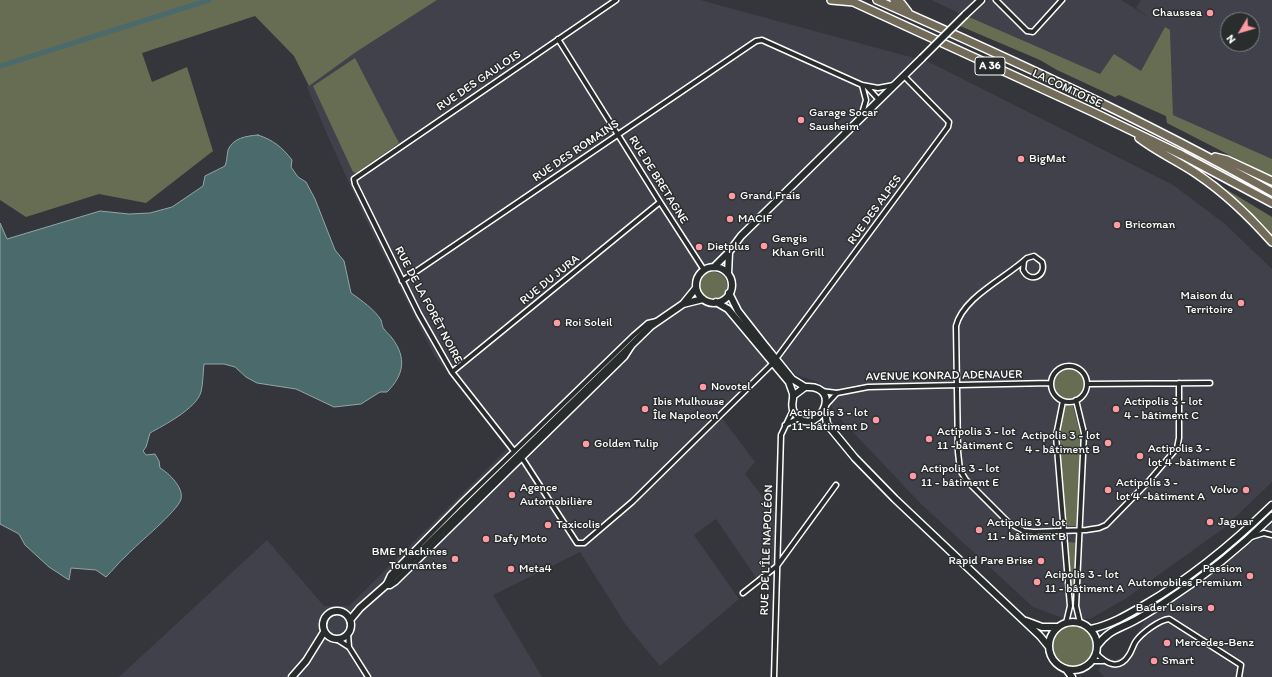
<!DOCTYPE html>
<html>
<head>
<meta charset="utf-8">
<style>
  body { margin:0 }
  #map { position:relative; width:1272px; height:677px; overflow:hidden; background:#34363b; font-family:Itim,sans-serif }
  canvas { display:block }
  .north { position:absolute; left:1220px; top:12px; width:40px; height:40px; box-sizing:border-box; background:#2a2d2e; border:1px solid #7f8182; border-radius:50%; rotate:232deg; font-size:11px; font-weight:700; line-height:16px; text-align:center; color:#fff }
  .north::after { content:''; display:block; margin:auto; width:14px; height:18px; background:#ff9aa2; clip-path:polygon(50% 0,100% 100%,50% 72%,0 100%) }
</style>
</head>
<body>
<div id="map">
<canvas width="1272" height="677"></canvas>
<div class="north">N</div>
</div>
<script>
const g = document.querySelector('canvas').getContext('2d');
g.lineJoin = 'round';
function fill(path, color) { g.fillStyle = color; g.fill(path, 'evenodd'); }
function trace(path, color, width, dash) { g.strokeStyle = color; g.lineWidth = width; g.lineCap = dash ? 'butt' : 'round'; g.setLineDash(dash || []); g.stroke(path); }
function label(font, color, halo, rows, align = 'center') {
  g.font = font + ' Itim,sans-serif'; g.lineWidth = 3; g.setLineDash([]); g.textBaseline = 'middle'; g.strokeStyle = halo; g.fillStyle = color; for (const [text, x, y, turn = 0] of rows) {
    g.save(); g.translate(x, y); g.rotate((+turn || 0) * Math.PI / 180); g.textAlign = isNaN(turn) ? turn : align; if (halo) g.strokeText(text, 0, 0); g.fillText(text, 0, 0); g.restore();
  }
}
fill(new Path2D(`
  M437 0H700L929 62 1173 185 1225 224 1272 269V482L1224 528 1125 599 1090 619 1063 618 1033 607 920 503 834 412 824 386 815 381 796 375 781 358 722 418 755 462 745 474 776 514 774 566 757 579 716 519 694 535 739 599 660 666 626 625 580 552 493 595 542 677H119L267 540 324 606H349L507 449 434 355 365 218 330 141 307 87 356 52Z
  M931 0H974L961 14Z
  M988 0H1121L1150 18 1136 8 1141 0H1272V159L1173 115 1170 30 1165 28 1141 71 1100 74 969 17ZM1228 20H1252V44H1228Z
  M1272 523V677H1104L1098 670 1107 657 1115 660 1124 656 1145 620 1216 571 1259 537Z`), '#40414a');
fill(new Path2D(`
  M0 0H437L356 52 309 86 294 56 255 16 142 53 152 82 187 67 213 151 146 203 99 194 26 217 0 200Z
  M969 17 1100 74 1114 54 1141 71 1165 27 1170 30 1173 115 1272 159V177L1167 123 1166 116 1119 95 1115 97 1057 70 1040 60 960 26Z
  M355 58 399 143 356 173 353 172 313 86Z
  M1214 182 1272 217V237L1213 183Z
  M699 286a14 14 0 1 1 28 0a14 14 0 1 1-28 0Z
  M1054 384a15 15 0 1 1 30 0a15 15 0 1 1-30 0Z
  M1067 405 1073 406 1081 437 1076 526H1068L1066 523C1064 504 1052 414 1067 405Z
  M1068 542 1077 543 1074 605H1072Z
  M1051 646a22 22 0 1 1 44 0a22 22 0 1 1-44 0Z`), '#676d53');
const water = new Path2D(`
  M258 135C273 140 282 147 292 160L291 167 298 177 306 182 315 199 335 250 344 261 351 293C361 300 375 310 381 320 382 323 382 327 384 329 386 332 390 335 392 338 407 358 404 375 387 392H380L361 404 334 407 296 389 257 383 246 377 235 367 224 364H204C203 373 203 384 201 392 196 409 164 425 150 433L146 447 143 451 146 455 155 454 159 461 160 468C169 473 184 488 181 499 178 511 137 544 127 555 119 562 113 570 106 577L96 570 71 568 69 580 49 567 25 545 19 534 0 524V223L7 239 100 211 129 214 150 213 172 207 203 186 205 176 225 166C227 161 227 155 228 150 233 138 246 136 258 135Z`);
fill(water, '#4b6a6c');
trace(water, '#93a6a7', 1);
trace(new Path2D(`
  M0 66 209 0`), '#4b6a6c', 5);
const street = new Path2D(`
  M996 0 1027 31 1033 32 1062 0
  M558 39 660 202 704 270
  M867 87 879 100
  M861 117 866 100 862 85
  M1024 261 1023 270C1030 284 1047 276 1042 262L1034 256 1027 258C1006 278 963 297 956 326L958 452 960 470 966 480 1009 523 1024 531 1034 532 1086 530 1099 528 1106 525 1148 482 1177 448 1179 438V383
  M402 281 756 41 762 40 862 85 878 88 894 85
  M632 346 625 357 396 582 390 586H385L390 575 461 503 633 336 648 323 657 321
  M1051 384a18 18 0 1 1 36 0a18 18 0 1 1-36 0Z
  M452 372 660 202
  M1087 384 1210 383
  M821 391 837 393 868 387 1051 383
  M1076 400 1084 433 1076 606 1080 623
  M1063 401 1056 436 1070 606 1066 623
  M826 405 837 393
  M785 425 799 418
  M514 451 452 372 419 314 355 184 354 179 616 0
  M522 458 577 543H584L632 502 773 363 948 127 949 122 904 76
  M1251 537 1264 533 1272 535
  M743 593 777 566 836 485
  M348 634 349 647
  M338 640 349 647 368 677
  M1096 653C1106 664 1119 671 1129 655 1132 651 1133 645 1136 641 1142 633 1159 620 1169 619L1241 665 1239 677
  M1092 661H1103
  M774 677 781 435 793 410`);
const secondary = new Path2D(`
  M965 15 981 0
  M714 267 729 252 741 236 922 58
  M696 285a18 18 0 1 1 36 0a18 18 0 1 1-36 0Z
  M728 274 729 252
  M729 293 738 311 763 343 792 379 805 387
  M716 302 728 309 789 382C790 386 792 390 793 394 794 400 790 406 794 412 814 444 848 384 805 387L793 396
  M683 304 696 288
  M825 410 827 424 855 458 895 499 1040 636 1049 647
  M323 625a14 14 0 1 1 28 0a14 14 0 1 1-28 0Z
  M350 620 360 608 385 586 651 326 683 304 703 299
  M1026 621 1042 627H1057
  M1049 646a24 24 0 1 1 48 0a24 24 0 1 1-48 0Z
  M1091 629C1110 625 1127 615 1144 605 1191 578 1233 543 1272 505
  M1097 646C1108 631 1116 630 1132 622 1144 616 1156 608 1168 600 1205 576 1241 547 1272 516
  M1066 669 1072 677
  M292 677 306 661 324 632`);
const highway = new Path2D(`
  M831 0 854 2
  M849 0 1095 113 1182 155 1272 203
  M877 0C1011 59 1144 120 1272 192
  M894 0 901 3 908 12
  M1139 138C1157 152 1178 161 1197 174 1225 193 1250 217 1272 242
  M1215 157 1227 160 1272 181`);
trace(street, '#fff', 7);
trace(secondary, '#fff', 9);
trace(highway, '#fff', 10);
trace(street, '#2a2d2e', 4);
trace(secondary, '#2a2d2e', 6);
trace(highway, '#726b5a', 7);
const secondaryBridge = new Path2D(`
  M922 58 965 15`);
trace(secondaryBridge, '#fff', 9, []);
trace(secondaryBridge, '#2a2d2e', 6);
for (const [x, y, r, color] of [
  [1210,13,4,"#ff9aa2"],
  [801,120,4,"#ff9aa2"],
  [1021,159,4,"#ff9aa2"],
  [732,196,4,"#ff9aa2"],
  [730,219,4,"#ff9aa2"],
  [1117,225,4,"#ff9aa2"],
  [764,246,4,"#ff9aa2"],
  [699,247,4,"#ff9aa2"],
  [1241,303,4,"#ff9aa2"],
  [557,323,4,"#ff9aa2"],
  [703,387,4,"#ff9aa2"],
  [645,409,4,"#ff9aa2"],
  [1116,409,4,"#ff9aa2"],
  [876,420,4,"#ff9aa2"],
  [929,439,4,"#ff9aa2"],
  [1108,443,4,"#ff9aa2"],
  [586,444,4,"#ff9aa2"],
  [1140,456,4,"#ff9aa2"],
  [913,476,4,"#ff9aa2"],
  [1108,490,4,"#ff9aa2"],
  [1246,490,4,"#ff9aa2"],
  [512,495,4,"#ff9aa2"],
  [1210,522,4,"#ff9aa2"],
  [548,525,4,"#ff9aa2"],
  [979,530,4,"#ff9aa2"],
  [486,539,4,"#ff9aa2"],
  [455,559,4,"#ff9aa2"],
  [1041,561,4,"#ff9aa2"],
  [511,569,4,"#ff9aa2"],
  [1250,576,4,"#ff9aa2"],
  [1037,582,4,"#ff9aa2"],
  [1211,608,4,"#ff9aa2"],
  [1167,643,4,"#ff9aa2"],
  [1154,661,4,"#ff9aa2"]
]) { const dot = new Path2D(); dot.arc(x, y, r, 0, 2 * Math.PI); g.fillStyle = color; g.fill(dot); trace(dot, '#2a2d2e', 1.5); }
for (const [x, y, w] of [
  [990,66,30]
]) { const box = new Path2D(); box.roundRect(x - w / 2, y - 9, w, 18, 3); g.fillStyle = '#2a2d2e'; g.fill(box); trace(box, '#fff', 1); }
label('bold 11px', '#fff', null, [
  ["A 36",990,66]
]);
label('12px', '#fff', '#2a2d2e', [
  ["Chaussea",1202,13,"right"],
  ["Garage Socar",809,113],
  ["Sausheim",809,127],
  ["BigMat",1029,159],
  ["Grand Frais",740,196],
  ["MACIF",738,219],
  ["Bricoman",1125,225],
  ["Gengis",772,239],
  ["Khan Grill",772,253],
  ["Dietplus",707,247],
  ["Maison du",1233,296,"right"],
  ["Territoire",1233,310,"right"],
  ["Roi Soleil",565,323],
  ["Novotel",711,387],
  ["Ibis Mulhouse",653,402],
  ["Île Napoleon",653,416],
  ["Actipolis 3 - lot",1124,402],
  ["4 - bâtiment C",1124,416],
  ["Actipolis 3 - lot",868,413,"right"],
  ["11 -bâtiment D",868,427,"right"],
  ["Actipolis 3 - lot",937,432],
  ["11 -bâtiment C",937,446],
  ["Actipolis 3 - lot",1100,436,"right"],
  ["4 - bâtiment B",1100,450,"right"],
  ["Golden Tulip",594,444],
  ["Actipolis 3 -",1148,449],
  ["lot 4 -bâtiment E",1148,463],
  ["Actipolis 3 - lot",921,469],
  ["11 - bâtiment E",921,483],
  ["Actipolis 3 -",1116,483],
  ["lot 4 -bâtiment A",1116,497],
  ["Agence",520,488],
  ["Automobilière",520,502],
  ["Volvo",1238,490,"right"],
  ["Jaguar",1218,522],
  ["Actipolis 3 - lot",987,523],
  ["11 - bâtiment B",987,537],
  ["Taxicolis",556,525],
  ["Dafy Moto",494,539],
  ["BME Machines",447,552,"right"],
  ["Tournantes",447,566,"right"],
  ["Rapid Pare Brise",1033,561,"right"],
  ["Meta4",519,569],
  ["Passion",1242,569,"right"],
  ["Automobiles Premium",1242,583,"right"],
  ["Acipolis 3 - lot",1045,575],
  ["11 - bâtiment A",1045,589],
  ["Bader Loisirs",1203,608,"right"],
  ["Mercedes-Benz",1175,643],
  ["Smart",1162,661]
], 'left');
label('12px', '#fff', '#2a2d2e', [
  ["RUE DES GAULOIS",479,81,-34],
  ["LA COMTOISE",1067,89,25],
  ["RUE DES ROMAINS",576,151,-34],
  ["RUE DE BRETAGNE",658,180,58],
  ["RUE DES ALPES",875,210,-54],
  ["RUE DU JURA",550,280,-39],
  ["RUE DE LA FORÊT NOIRE",428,305,62],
  ["AVENUE KONRAD ADENAUER",944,376,-1],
  ["RUE DE L'ÎLE NAPOLÉON",767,550,-88]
]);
</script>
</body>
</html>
